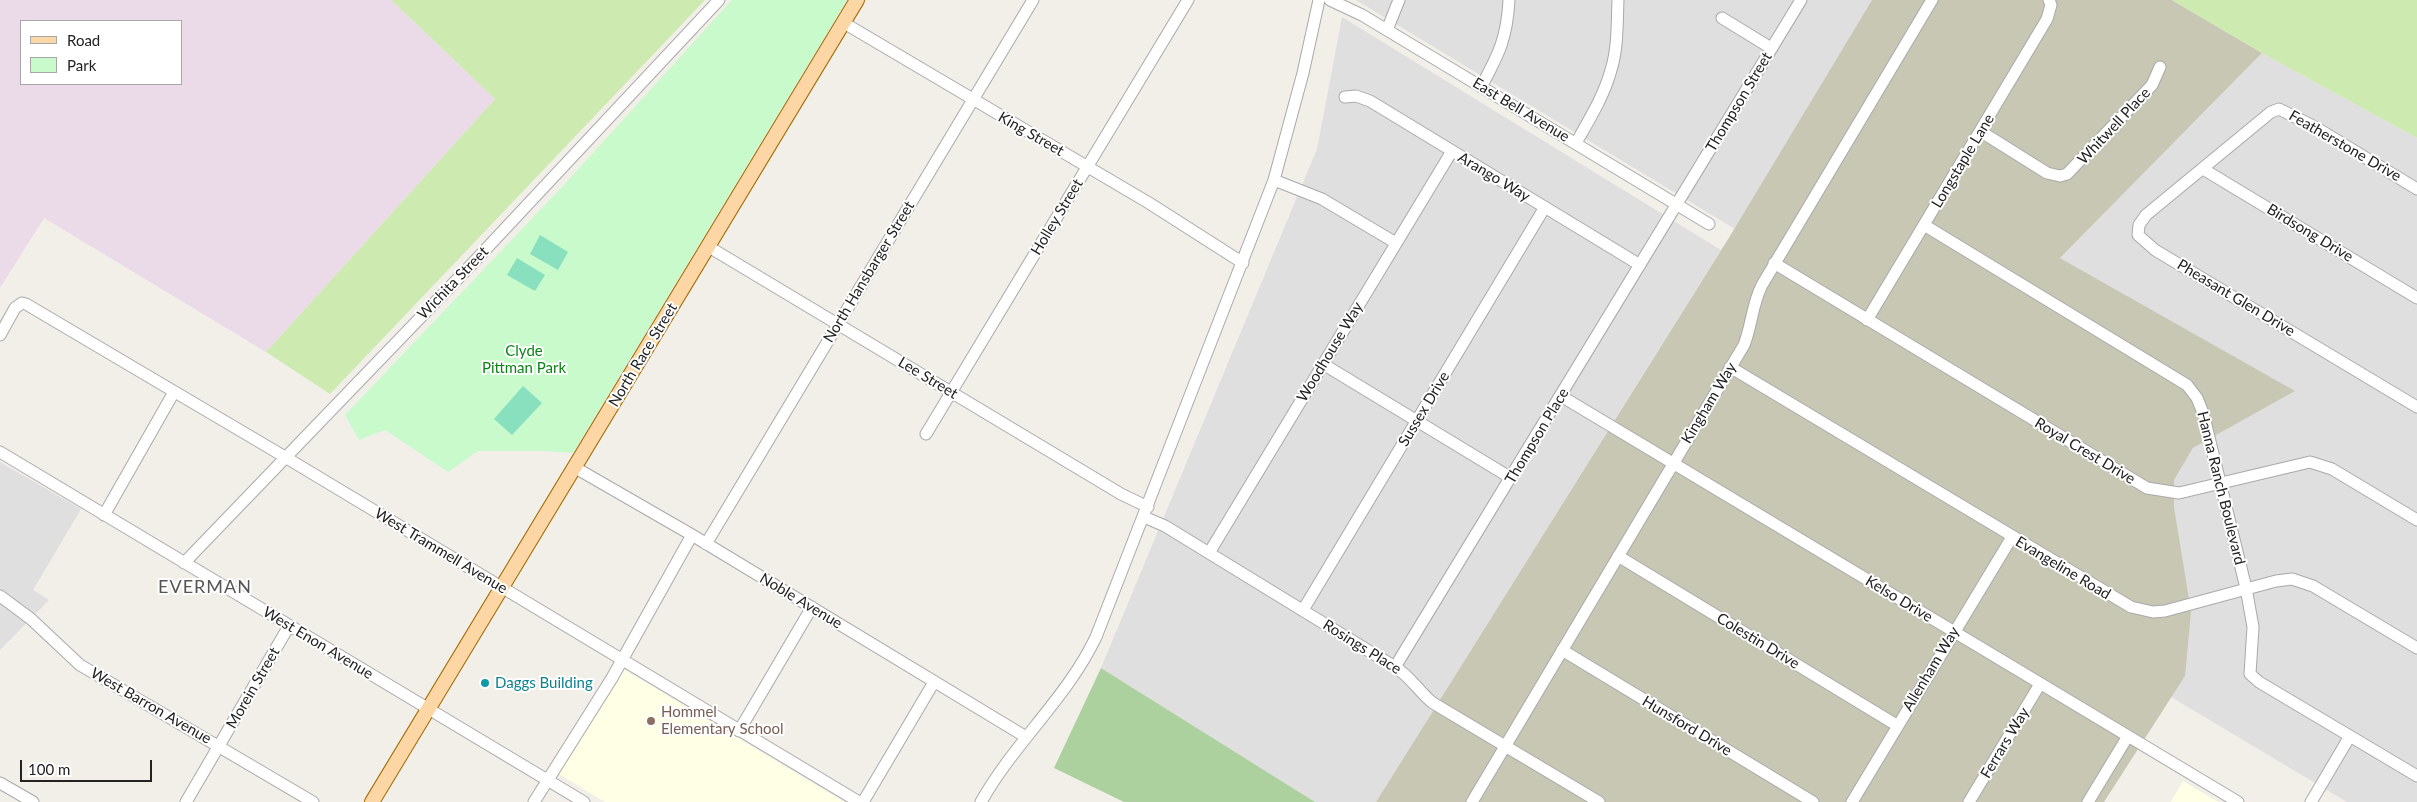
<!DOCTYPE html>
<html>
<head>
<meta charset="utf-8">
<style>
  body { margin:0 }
  #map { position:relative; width:2417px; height:802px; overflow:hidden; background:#f2efe9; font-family:Lato,sans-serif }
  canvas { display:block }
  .legend { position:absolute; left:20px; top:20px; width:162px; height:65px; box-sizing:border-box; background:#fff; border:1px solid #a7a7a7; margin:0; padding:6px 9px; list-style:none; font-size:15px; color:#222 }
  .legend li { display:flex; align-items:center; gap:10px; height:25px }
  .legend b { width:25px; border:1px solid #a7a7a7 }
  .scale { position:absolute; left:20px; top:760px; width:132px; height:22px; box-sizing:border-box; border:2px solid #222; border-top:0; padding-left:6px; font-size:15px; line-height:18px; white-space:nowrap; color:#222; -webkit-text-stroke:4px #fff; paint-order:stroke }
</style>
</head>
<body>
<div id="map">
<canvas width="2417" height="802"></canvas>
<ul class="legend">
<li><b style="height:6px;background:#fcd6a4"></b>Road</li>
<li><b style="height:14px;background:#c8facc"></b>Park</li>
</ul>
<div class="scale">100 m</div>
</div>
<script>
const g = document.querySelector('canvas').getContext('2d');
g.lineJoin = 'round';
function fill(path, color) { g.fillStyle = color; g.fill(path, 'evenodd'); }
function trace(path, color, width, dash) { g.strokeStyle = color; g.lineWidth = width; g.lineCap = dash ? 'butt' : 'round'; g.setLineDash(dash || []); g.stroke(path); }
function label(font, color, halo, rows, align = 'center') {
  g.font = font + ' Lato,sans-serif'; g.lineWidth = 4; g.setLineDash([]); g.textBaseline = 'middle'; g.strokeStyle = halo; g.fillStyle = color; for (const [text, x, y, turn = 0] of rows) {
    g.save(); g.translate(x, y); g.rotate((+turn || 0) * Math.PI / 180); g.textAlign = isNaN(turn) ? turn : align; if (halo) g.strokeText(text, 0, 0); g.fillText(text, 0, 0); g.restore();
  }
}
fill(new Path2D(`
  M1356 0H1872L1735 229Z
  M1342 17 1721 250 1376 802H1315L1101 668 1317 149Z
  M2262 53 2417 138V802H2347L2171 697 2185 676 2174 507V480L2193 448 2294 391 2060 258Z
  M0 462 81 509 33 590 49 600 0 650Z`), '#e0dfdf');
fill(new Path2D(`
  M0 0H391L495 99 266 352 44 218 0 288ZM21 21H181V84H21Z`), '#ebdbe8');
fill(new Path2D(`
  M623 669 844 802H605L559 774Z
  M2183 781 2218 802H2171Z`), '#ffffe5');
fill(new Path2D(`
  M1872 0H2172L2262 53 2060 258 2295 391 2193 448 2174 480V507L2191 612 2185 676 2104 802H1376L1730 236Z`), '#c7c7b4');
fill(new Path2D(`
  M391 0H705L330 394 266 352 495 99Z
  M2172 0H2417V138L2262 53Z`), '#cdebb0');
fill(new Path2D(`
  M1101 668 1315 802H1124L1054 768Z`), '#add19e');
fill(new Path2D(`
  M732 0H847L573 453 546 451H478L448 472 385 430 359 440 345 415 562 187Z`), '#c8facc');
fill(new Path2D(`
  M540 235 568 252 558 270 530 254Z
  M517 258 545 275 535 291 507 275Z
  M523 386 542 403 512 435 494 419Z`), '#88e0be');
const minor = new Path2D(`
  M1330 0 1362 15 1709 224
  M1722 18 1771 48
  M844 23 1149 203 1243 263
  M1387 30 1399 0
  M1481 87C1499 54 1507 38 1509 0
  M1345 97 1356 96 1370 101 1640 265
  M1980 131 2047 173 2060 176 2067 174 2152 85 2160 67
  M1576 143C1589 120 1604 96 1611 70 1618 48 1617 23 1618 0
  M2203 169 2417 298
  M1274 180 1322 199 1396 243
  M2417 189 2315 127 2279 109 2271 112 2146 215 2139 225 2138 235 2155 250 2417 407
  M1924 225 2187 385 2197 398 2203 413 2246 588 2253 627 2250 674 2259 682 2417 776
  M709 247 1121 494 1148 507
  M1774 263 2147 488 2179 493 2310 462 2332 469 2417 520
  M1867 320 2047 19 2051 5 2049 0
  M0 335 15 308 22 303 26 304 285 457 859 802
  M1323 364 1511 478
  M1730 367 2131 607 2153 612 2165 611 2276 581 2292 579 2313 586 2417 648
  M1561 396 2238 802
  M926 434 1188 0
  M0 452 584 802
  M574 467 692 535 1026 737
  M104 515 174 392
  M1144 517 1165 526 1395 667C1411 677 1419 692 1433 703L1599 802
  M706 544 1033 0
  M1209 553 1452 151
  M1618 556 1898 726
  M184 563 471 265 719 0
  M0 596 31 619 80 665 313 802
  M1303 610 1545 207
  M1562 650 1813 802
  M1395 667 1801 0
  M739 731 812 607
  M0 783 33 802
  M186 802 289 626
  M534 802 612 678 692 535
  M863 802 934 682
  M981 802C1014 743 1067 698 1096 637L1274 180 1303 73 1319 0
  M1472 802 1744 345C1752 325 1752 304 1762 285L1932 0
  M1852 802 2012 537
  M1969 802 2040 684
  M2088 802 2128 736
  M2311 802 2350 736`);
const major = new Path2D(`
  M372 802 857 0`);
trace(minor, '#a9a9a9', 13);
trace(major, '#a06b00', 16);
trace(minor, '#fff', 11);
trace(major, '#fcd6a4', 14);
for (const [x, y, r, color] of [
  [485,683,5,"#0f9aa8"],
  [651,721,5,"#8d6e63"]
]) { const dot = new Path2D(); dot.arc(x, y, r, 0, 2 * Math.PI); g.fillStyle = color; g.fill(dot); trace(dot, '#fff', 2); }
label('15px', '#222', '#fff', [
  ["Thompson Street",1739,102,-59],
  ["East Bell Avenue",1521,110,31],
  ["Whitwell Place",2114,126,-47],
  ["King Street",1031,134,30],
  ["Featherstone Drive",2345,146,30],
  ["Longstaple Lane",1963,161,-59],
  ["Arango Way",1494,177,31],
  ["Holley Street",1057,217,-59],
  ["Birdsong Drive",2310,233,31],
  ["North Hansbarger Street",869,272,-59],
  ["Wichita Street",453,283,-46],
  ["Pheasant Glen Drive",2236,298,31],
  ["Woodhouse Way",1330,352,-59],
  ["North Race Street",643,355,-59],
  ["Lee Street",928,378,31],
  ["Kingham Way",1709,403,-59],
  ["Sussex Drive",1424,409,-59],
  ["Thompson Place",1537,436,-59],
  ["Royal Crest Drive",2085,451,31],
  ["Hanna Ranch Boulevard",2221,488,76],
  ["West Trammell Avenue",441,551,31],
  ["Evangeline Road",2063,568,31],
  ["Kelso Drive",1899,599,31],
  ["Noble Avenue",801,601,31],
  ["Colestin Drive",1758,641,31],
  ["West Enon Avenue",318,643,31],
  ["Rosings Place",1362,647,32],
  ["Allenham Way",1931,669,-59],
  ["Morein Street",253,688,-60],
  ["West Barron Avenue",151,706,30],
  ["Hunsford Drive",1687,726,31],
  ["Ferrars Way",2005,743,-59]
]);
label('15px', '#0c8416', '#fff', [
  ["Clyde",524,351],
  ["Pittman Park",524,368]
]);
label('15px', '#0d838f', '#fff', [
  ["Daggs Building",495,683]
], 'left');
label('15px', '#785e54', '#fff', [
  ["Hommel",661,712],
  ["Elementary School",661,729]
], 'left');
g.letterSpacing = '1px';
label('18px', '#555', '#fff', [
  ["EVERMAN",205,587]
]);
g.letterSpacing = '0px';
</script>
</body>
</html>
